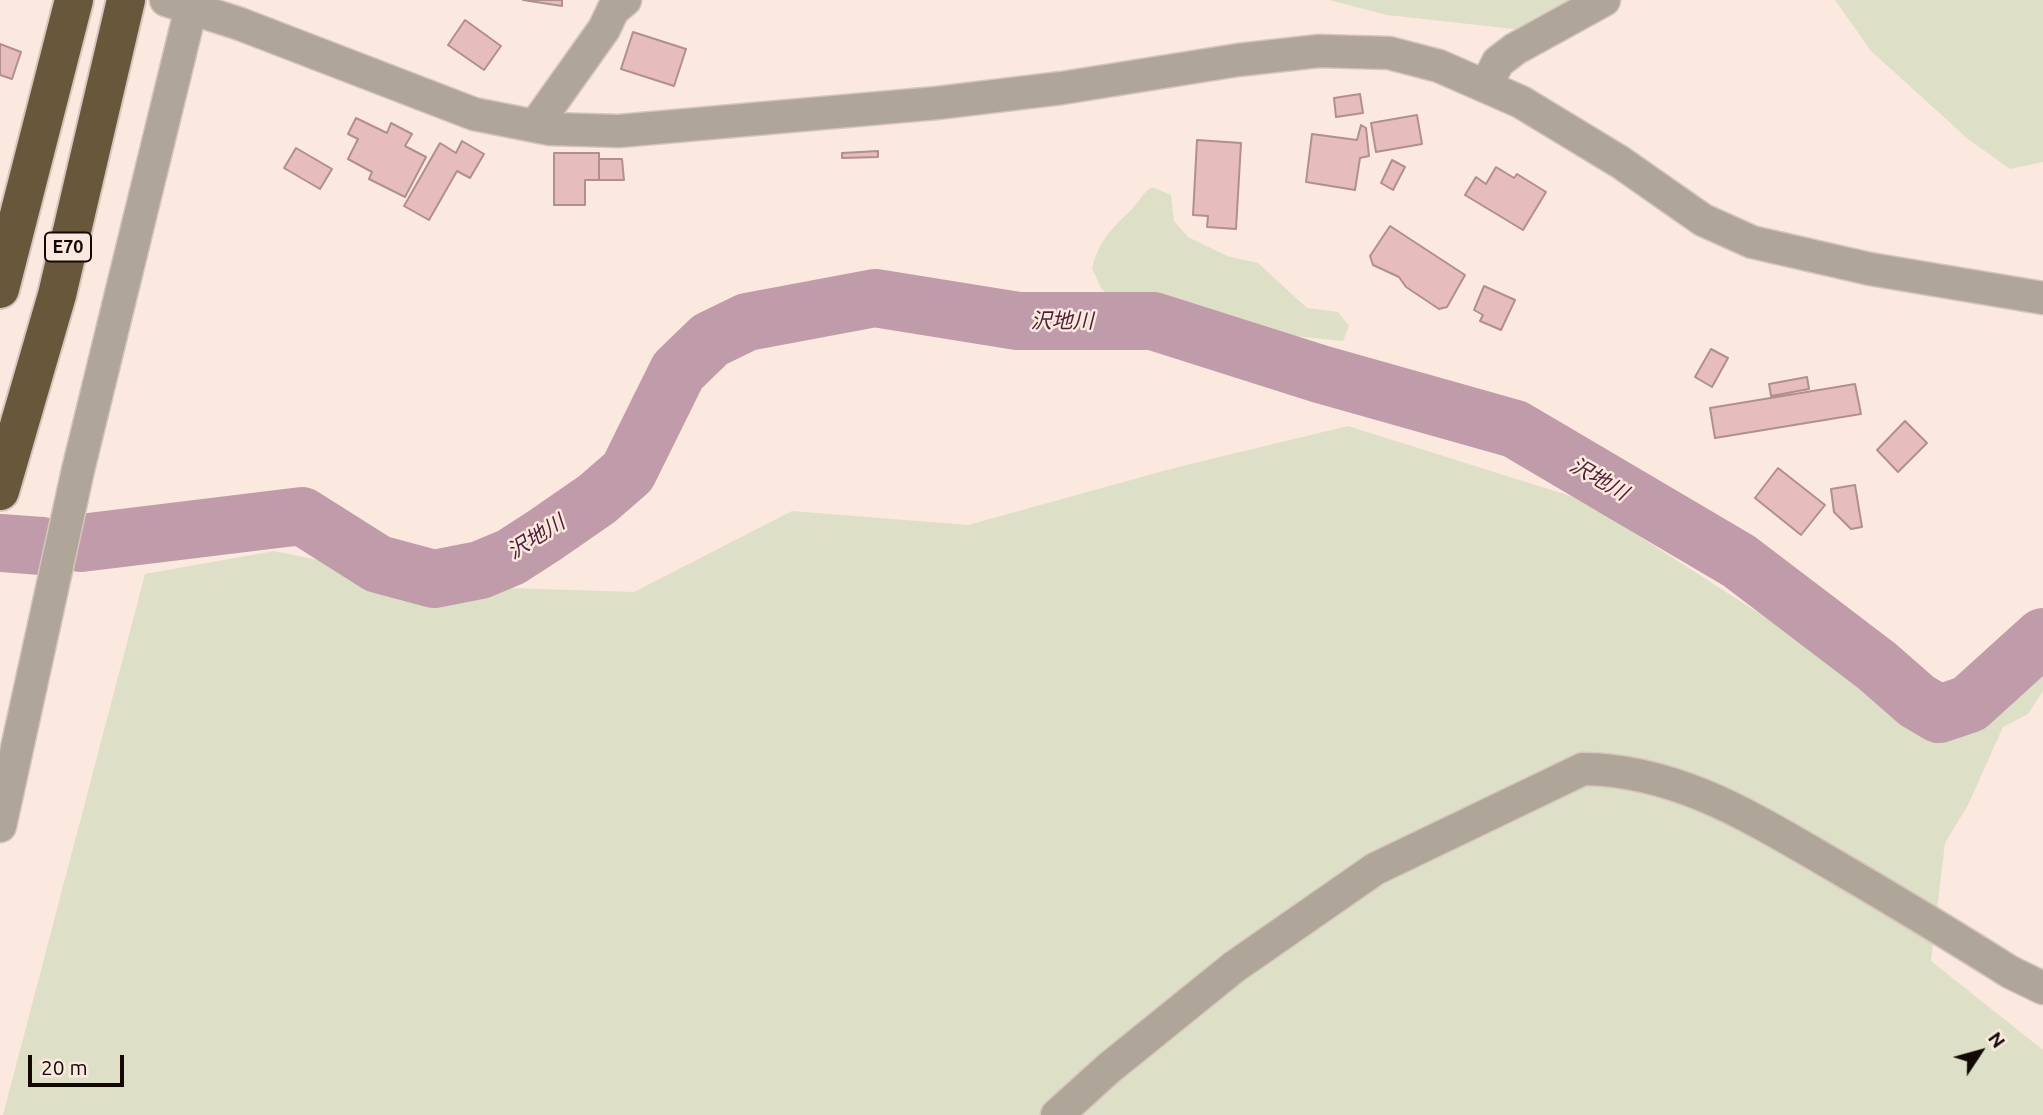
<!DOCTYPE html>
<html>
<head>
<meta charset="utf-8">
<style>
  body { margin:0 }
  #map { position:relative; width:2043px; height:1115px; overflow:hidden; background:#fbe9df; font-family:Ubuntu,sans-serif }
  canvas { display:block }
  .north { position:absolute; left:1945px; top:1017px; width:70px; height:70px; -webkit-text-stroke:5px #fbe9df; paint-order:stroke; rotate:54deg; font-size:19px; font-weight:700; line-height:28px; text-align:center; color:#120904 }
  .north::after { content:''; display:block; margin:auto; width:24px; height:32px; background:#120904; clip-path:polygon(50% 0,100% 100%,50% 72%,0 100%) }
  .scale { position:absolute; left:28px; top:1055px; width:96px; height:32px; box-sizing:border-box; border:4px solid #120904; border-top:0; padding-left:9px; font-size:21px; line-height:24px; white-space:nowrap; color:#120904; -webkit-text-stroke:5px #fbe9df; paint-order:stroke }
</style>
</head>
<body>
<div id="map">
<canvas width="2043" height="1115"></canvas>
<div class="north">N</div>
<div class="scale">20 m</div>
</div>
<script>
const g = document.querySelector('canvas').getContext('2d');
g.lineJoin = 'round';
function fill(path, color) { g.fillStyle = color; g.fill(path, 'evenodd'); }
function trace(path, color, width, dash) { g.strokeStyle = color; g.lineWidth = width; g.lineCap = dash ? 'butt' : 'round'; g.setLineDash(dash || []); g.stroke(path); }
function label(font, color, halo, rows, align = 'center') {
  g.font = font + ' Ubuntu,"Noto Sans JP",sans-serif'; g.lineWidth = 5; g.setLineDash([]); g.textBaseline = 'middle'; g.strokeStyle = halo; g.fillStyle = color; for (const [text, x, y, turn = 0] of rows) {
    g.save(); g.translate(x, y); g.rotate((+turn || 0) * Math.PI / 180); g.textAlign = isNaN(turn) ? turn : align; if (halo) g.strokeText(text, 0, 0); g.fillText(text, 0, 0); g.restore();
  }
}
fill(new Path2D(`
  M1329 0H1578L1532 31 1387 15Z
  M1835 0H2043V162L2010 169 1968 139 1871 51Z
  M1152 187 1171 195 1174 221 1188 237 1227 256 1258 263 1307 308 1338 312 1349 326 1343 341 1254 332 1201 311H1157L1136 302H1114L1101 288 1092 268C1099 242 1110 230 1129 212 1138 204 1141 194 1152 187Z
  M1348 426 1583 500 1844 668 1915 726 1962 729 1994 699 2043 661V691L2028 714 2003 727 1968 805 1945 843 1931 961 2043 1050V1115H3L145 574 274 551 446 586 634 592 792 511 968 525 1178 467Z`), '#dedfc7');
trace(new Path2D(`
  M0 543 42 546
  M81 543 302 516 378 564 434 579 480 570 511 557 545 535 597 499 628 472 678 371 710 340 747 322 875 298 1018 321H1153L1320 374 1515 429 1739 561 1877 666 1917 701 1939 714 1969 704 2043 637`), '#c09ba9', 58);
const building = new Path2D(`
  M523 0H562V6Z
  M465 20 501 46 484 70 448 45Z
  M633 32 686 49 674 86 621 69Z
  M0 44 21 52 12 79 0 75Z
  M1360 94 1363 113 1336 117 1334 98Z
  M1417 115 1422 144 1376 152 1371 123Z
  M356 118 387 133 391 123 412 134 405 146 426 157 405 197 369 179 372 172 348 159 358 139 348 134Z
  M1361 125 1366 128 1369 156 1360 158 1355 190 1306 182 1312 134 1357 140Z
  M1197 140 1241 143 1236 229 1207 227 1208 216 1193 215Z
  M462 141 484 154 470 178 457 171 429 220 404 206 440 143 456 153Z
  M296 148 332 169 320 189 284 168Z
  M878 151V157L842 158V153Z
  M554 153H599V180H585V205H554Z
  M599 159H622L624 180H599Z
  M1392 160 1405 167 1393 190 1381 183Z
  M1496 167 1514 178 1517 174 1546 192 1523 230 1465 195 1476 177 1486 184Z
  M1390 226 1465 275 1447 307 1439 309 1406 287 1399 277 1373 265 1370 256Z
  M1484 286 1515 300 1501 330 1480 321 1483 315 1474 310Z
  M1711 349 1728 358 1712 387 1695 377Z
  M1807 377 1809 389 1771 396 1769 384Z
  M1855 384 1861 414 1715 438 1710 408Z
  M1905 421 1927 443 1898 472 1877 450Z
  M1778 468 1825 505 1801 535 1755 498Z
  M1855 485 1862 527 1851 529 1834 512 1831 489Z`);
fill(building, '#e7bdbb');
trace(building, '#b18f8d', 2);
const minor = new Path2D(`
  M166 0 240 24 474 114 550 129 619 131 937 103 1062 88 1238 60 1319 51 1389 53 1439 66 1521 102 1620 162 1703 220 1752 242 1870 269 2043 298
  M1486 86 1498 62 1515 49 1604 0
  M535 126 604 29 613 10 625 0
  M0 826 78 470 191 8
  M1057 1115 1109 1068 1234 967 1375 869 1583 769C1679 770 1756 820 1837 867 1895 901 1953 936 2010 972L2043 988`);
const highway = new Path2D(`
  M0 289 74 0
  M0 491 57 295 126 0`);
trace(minor, '#d6c5bc', 35);
trace(highway, '#d6c5bc', 42);
trace(minor, '#afa699', 32);
trace(highway, '#68573a', 38);
for (const [x, y, w] of [
  [68,247,46]
]) { const box = new Path2D(); box.roundRect(x - w / 2, y - 14.5, w, 29, 5); g.fillStyle = '#fbe9df'; g.fill(box); trace(box, '#120904', 2); }
label('bold 18px', '#120904', null, [
  ["E70",68,247]
]);
label('italic 21px', '#4e1d34', '#fbe9df', [
  ["沢地川",1062,321],
  ["沢地川",1599,479,30],
  ["沢地川",536,537,-32]
]);
</script>
</body>
</html>
